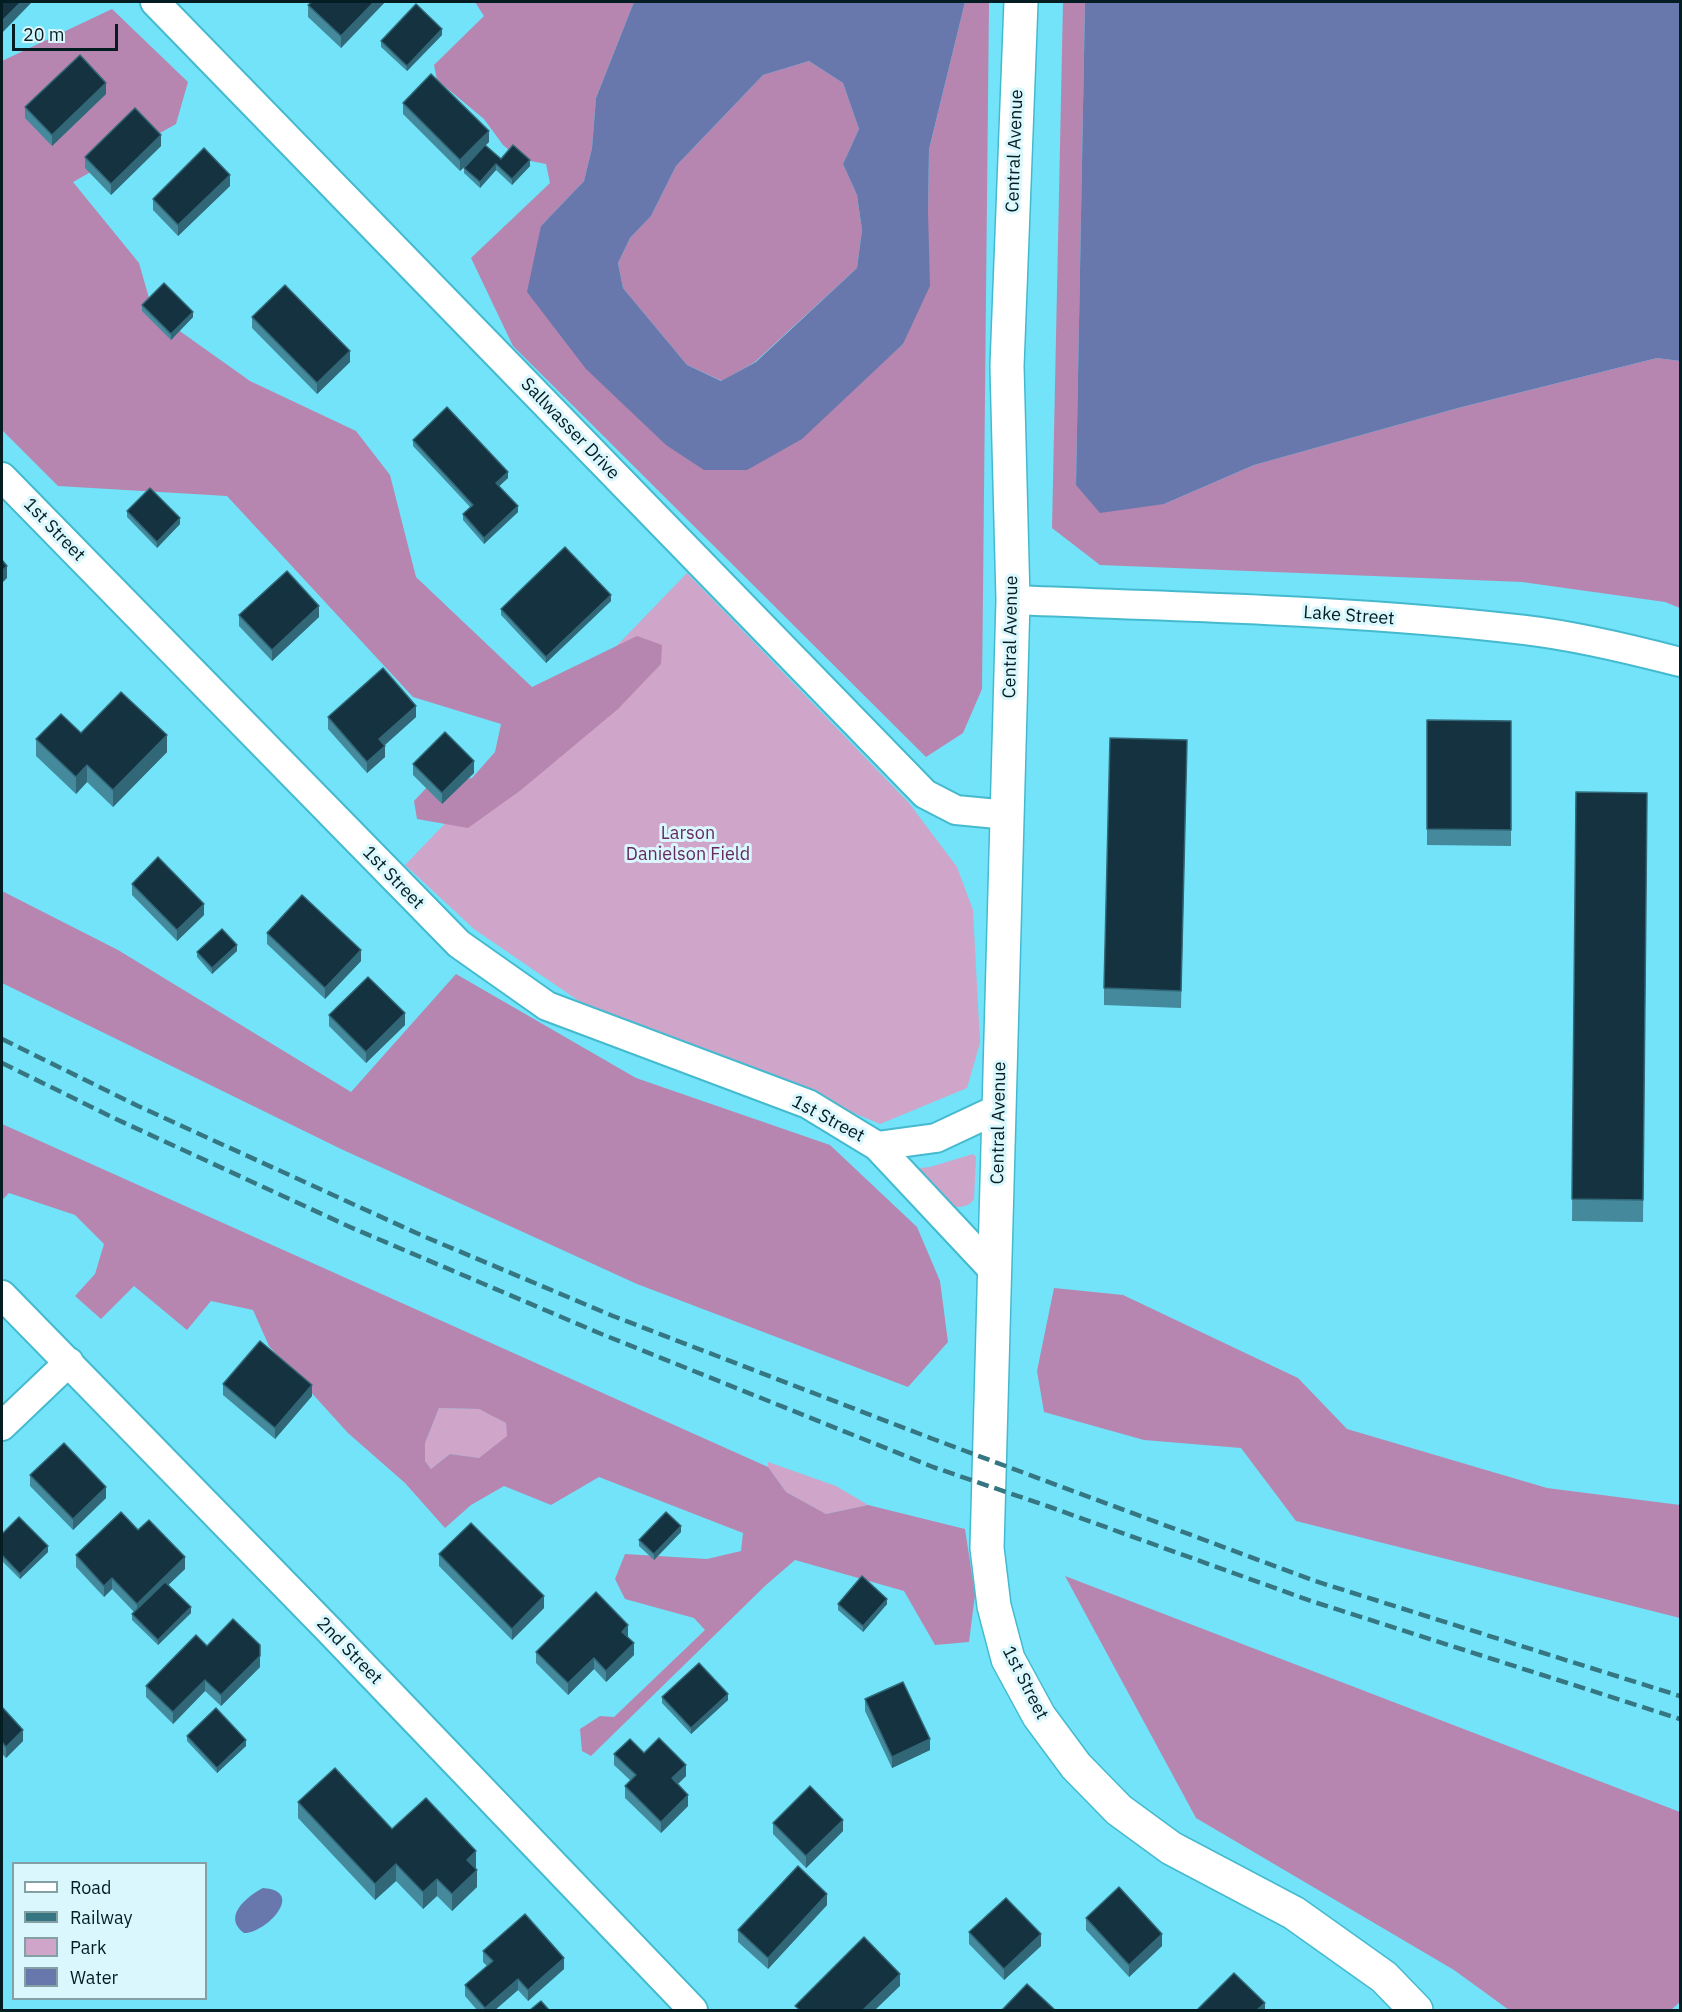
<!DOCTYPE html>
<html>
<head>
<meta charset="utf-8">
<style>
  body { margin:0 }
  #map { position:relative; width:1682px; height:2012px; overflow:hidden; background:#72e3f8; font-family:"IBM Plex Sans",sans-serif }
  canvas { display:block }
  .frame { position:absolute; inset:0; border:3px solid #041d22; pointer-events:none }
  .legend { position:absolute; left:12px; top:1862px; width:195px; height:138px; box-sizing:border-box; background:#daf7fd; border:2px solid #84a0a5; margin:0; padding:8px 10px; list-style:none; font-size:18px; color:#041d22 }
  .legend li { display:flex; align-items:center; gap:12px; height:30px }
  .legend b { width:30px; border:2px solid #84a0a5 }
  .scale { position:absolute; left:12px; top:24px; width:106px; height:27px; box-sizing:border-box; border:3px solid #041d22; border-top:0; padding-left:8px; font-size:18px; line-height:21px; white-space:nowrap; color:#041d22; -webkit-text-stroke:4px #daf7fd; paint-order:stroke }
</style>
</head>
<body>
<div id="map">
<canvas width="1682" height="2012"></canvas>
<div class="frame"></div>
<ul class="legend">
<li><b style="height:8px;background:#fff"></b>Road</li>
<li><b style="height:8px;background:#357682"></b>Railway</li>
<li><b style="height:16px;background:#cfa5c9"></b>Park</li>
<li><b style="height:16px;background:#6878ac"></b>Water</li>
</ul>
<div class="scale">20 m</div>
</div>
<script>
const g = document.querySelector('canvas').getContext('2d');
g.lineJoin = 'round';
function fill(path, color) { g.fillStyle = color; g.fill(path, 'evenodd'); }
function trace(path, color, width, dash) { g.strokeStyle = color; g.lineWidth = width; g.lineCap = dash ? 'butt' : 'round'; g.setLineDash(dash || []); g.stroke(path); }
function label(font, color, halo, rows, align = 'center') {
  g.font = font + ' "IBM Plex Sans",sans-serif'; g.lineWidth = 6; g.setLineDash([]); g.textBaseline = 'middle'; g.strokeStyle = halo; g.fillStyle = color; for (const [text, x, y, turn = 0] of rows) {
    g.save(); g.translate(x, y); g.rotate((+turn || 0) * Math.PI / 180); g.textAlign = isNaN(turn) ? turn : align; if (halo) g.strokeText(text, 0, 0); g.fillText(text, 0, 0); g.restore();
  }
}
fill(new Path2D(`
  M687 573 909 803 957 867 973 910 980 1043 967 1088 880 1124 746 1068 592 1010 474 929 405 865Z
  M973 1154 976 1157 974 1199C969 1207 962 1207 953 1207L919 1171 920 1168 930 1167Z
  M439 1408 479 1409 506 1423 508 1436 479 1458 450 1454 431 1469 425 1461V1443Z
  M768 1462 836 1486 868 1505 826 1514 786 1492 768 1467Z`), '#cfa5c9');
fill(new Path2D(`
  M475 2H634L596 98 592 148 584 181 541 226 666 445 861 382 903 344 928 212 929 149 965 2H989L982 689 963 733 926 757 513 346 471 258 550 183 546 164 520 159 503 145 484 119 437 80 434 65 484 16Z
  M1063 2H1085L1076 485 1164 504 1254 465 1458 408 1657 358 1680 361V608L1665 602 1522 582 1100 565 1052 528Z
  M112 9 188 82 176 124 73 182 139 263 153 312 250 381 356 431 390 475 416 577 532 687 637 636 662 645 661 664 618 709 521 790 468 828 417 819 414 801 429 785 472 778 495 752 501 724 413 697 227 496 58 486 2 430V61Z
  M809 61 843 83 859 129 843 164 857 195 862 230 857 268 755 362 722 381 687 365 623 288 618 263 630 238 651 216 676 166 763 75Z
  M2 891 118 950 351 1092 456 974 636 1078 830 1145 917 1227 940 1281 948 1342 908 1387 637 1284 341 1149 2 983Z
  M2 1124 768 1467 786 1492 826 1514 868 1505 965 1529 975 1595 969 1642 935 1645 904 1591 795 1560 766 1585 591 1756 582 1751 580 1729 600 1716 614 1717 705 1630 694 1618 625 1599 615 1579 625 1554 707 1559 741 1551 743 1533 599 1477 551 1505 504 1486 471 1505 445 1528 405 1483 348 1433 269 1346 253 1310 211 1301 187 1330 134 1286 101 1319 75 1296 95 1274 104 1244 75 1215 9 1193 2 1200ZM439 1408 479 1409 506 1423 507 1436 479 1458 450 1454 431 1469 425 1461V1443Z
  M1054 1288 1123 1295 1298 1378 1347 1429 1547 1488 1680 1505V1618L1296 1521 1241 1448 1144 1440 1044 1412 1037 1371Z
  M1065 1576 1680 1812V2002L1671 2010H1509L1454 1970 1196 1818Z`), '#b786b0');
fill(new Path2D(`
  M634 2H965L929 149 928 212 930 286 903 344 802 439 747 470H704L666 445 586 369 527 292 541 226 584 181 592 148 596 98ZM809 61 843 83 859 129 843 164 857 195 862 230 857 268 756 362 721 381 687 365 623 288 618 263 630 238 651 216 676 166 763 75Z
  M1085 2H1680V361L1657 358 1458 408 1254 465 1164 504 1100 513 1076 485Z
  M263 1888C307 1891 265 1934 244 1933 222 1917 246 1897 263 1888Z`), '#6878ac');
const minor = new Path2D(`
  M155 2 925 794 956 810 1008 815
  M2 477 459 944 547 1006 808 1104 877 1146 996 1273
  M1013 600C1184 607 1356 610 1525 630 1577 636 1630 649 1680 662
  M877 1146 936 1138 1000 1108
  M2 1295 329 1630 693 2010
  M2 1426 69 1362`);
const tertiary = new Path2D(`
  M1021 2 1007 366 1013 600 987 1548 994 1606 1008 1659 1039 1716 1076 1766 1119 1810 1171 1848 1294 1913 1384 1977 1416 2010`);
trace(minor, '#45bace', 32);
trace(tertiary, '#45bace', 36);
trace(minor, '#fff', 28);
trace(tertiary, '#fff', 33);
trace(new Path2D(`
  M2 1039 138 1106 423 1236 613 1316 933 1439 1315 1581 1680 1696
  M2 1063 116 1119 350 1227 599 1333 933 1467 1050 1507 1311 1601 1680 1719`), '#357682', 4.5, [12, 6]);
fill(new Path2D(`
  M385 2 341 48 308 17V5Z
  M442 35 407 71 381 47V41Z
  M106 94 52 146 25 118V107Z
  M403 103 489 142 485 145 501 159 530 166 512 185 496 170 480 188 464 173V167L460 171 403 114Z
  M161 146 111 195 85 168V157Z
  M230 186 178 236 153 210V199Z
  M142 305 193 317 171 340 142 311Z
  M252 317 350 362 317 394 252 328Z
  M413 440 508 478 499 486 518 512 484 544 463 520V514L470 507 413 446Z
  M127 511 180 524 157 548 127 517Z
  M611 601 546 663 501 615V609Z
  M239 615 319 617 272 661 239 626Z
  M328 717H416L385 745V757L367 773 328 729Z
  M1427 720 1511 721V846L1427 845Z
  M36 739 167 752 113 807 87 782 76 794 36 756Z
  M1187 740 1181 1008 1104 1005V988Z
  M413 764 474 773 442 804 413 775Z
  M1576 792 1647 793 1643 1222 1572 1221Z
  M132 884 204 915 177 941 132 895Z
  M267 933 361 961 325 999 267 944Z
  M237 951 212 974 197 957V952Z
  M329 1015 405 1025 366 1063 329 1026Z
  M223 1384 312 1396 275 1439 223 1395Z
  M30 1475 106 1498 73 1530 30 1486Z
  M138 1530 185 1569 168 1585 191 1613 158 1645 132 1620V1614L134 1612 112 1589 104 1597 76 1567V1555Z
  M681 1532 654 1560 639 1546V1540Z
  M2 1534 48 1552 20 1579 2 1561Z
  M439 1554 544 1608 512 1640 439 1566Z
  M838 1604H887L863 1632 838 1610Z
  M628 1637 634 1655 606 1682 594 1669 568 1695 536 1663V1652Z
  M207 1646 260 1667 221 1706 205 1691 173 1724 146 1697V1686Z
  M662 1697 728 1700 691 1734 662 1703Z
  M865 1699 930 1750 892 1768 865 1711Z
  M2 1707 23 1741 6 1758 2 1754Z
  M187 1736 246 1746 217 1773 187 1741Z
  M644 1753 686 1776 677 1784 688 1806 661 1833 625 1798V1786L631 1781 614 1765V1754Z
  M298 1802 392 1829 476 1868 475 1869 477 1887 452 1911 437 1896 423 1909 396 1881 375 1900 298 1818Z
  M773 1823 843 1831 806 1868 773 1834Z
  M827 1905 768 1969 738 1942V1930Z
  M1086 1918 1162 1946 1129 1977 1086 1930Z
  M969 1932 1041 1946 1004 1980 969 1944Z
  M483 1951 564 1969 528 2001 518 1990 495 2010H477L465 1996V1985L487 1966 483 1962Z`), '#448a9c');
fill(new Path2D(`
  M21 2H32L2 33V21Z
  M374 2H385L341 48V36Z
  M442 29V35L407 71V66Z
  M106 83V94L52 146V135Z
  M489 131V142L460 171V160Z
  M161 135V146L111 195V184Z
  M530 160V166L512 185V179Z
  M496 164V170L480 188V182Z
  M230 175V186L178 236V225Z
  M193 312V317L171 340V334Z
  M350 351V362L317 394V383Z
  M508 472V478L496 489V483Z
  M518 506V512L484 544V538Z
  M180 518V524L157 548V542Z
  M7 566V578L2 583V571Z
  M611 595V601L546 663V657Z
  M319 606V617L272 661V650Z
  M416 706V717L379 750V739Z
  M167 735V752L113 807V790Z
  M385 746V757L367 773V762Z
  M474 761V773L442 804V793Z
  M87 765V782L76 794V777Z
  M204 904V915L177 941V930Z
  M237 945V951L212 974V968Z
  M361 950V961L325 999V988Z
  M405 1013V1025L366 1063V1052Z
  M312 1385V1396L275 1439V1428Z
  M106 1487V1498L73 1530V1519Z
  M681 1526V1532L654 1560V1554Z
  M48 1546V1552L20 1579V1574Z
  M185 1557V1569L137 1615V1604Z
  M112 1578V1589L104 1597V1586Z
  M544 1596V1608L512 1640V1629Z
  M887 1599V1604L863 1632V1626Z
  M191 1607V1613L158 1645V1640Z
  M628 1625V1637L622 1643V1632Z
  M634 1643V1655L606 1682V1671Z
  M260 1656V1667L221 1706V1695Z
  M594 1658V1669L568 1695V1683Z
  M205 1680V1691L173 1724V1712Z
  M728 1694V1700L691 1734V1728Z
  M23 1730V1741L6 1758V1747Z
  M930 1739V1750L892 1768V1757Z
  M246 1740V1746L217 1773V1768Z
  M686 1765V1776L672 1790V1778Z
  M688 1795V1806L661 1833V1822Z
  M843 1820V1831L806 1868V1856Z
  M476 1851V1868L467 1876V1860Z
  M396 1864V1881L375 1900V1884Z
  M477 1870V1887L452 1911V1894Z
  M437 1879V1896L423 1909V1892Z
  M827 1894V1905L768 1969V1958Z
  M1041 1934V1946L1004 1980V1969Z
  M1162 1934V1946L1129 1977V1965Z
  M564 1958V1969L528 2001V1990Z
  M900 1974V1986L875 2010H863Z
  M518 1979V1990L495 2010H485V2008Z
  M1265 2003V2010H1257Z`), '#316777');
const building = new Path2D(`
  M2 2H21L2 21Z
  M312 2H374L341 36 308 5Z
  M416 4 442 29 407 66 381 41Z
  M80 55 106 83 52 135 25 107Z
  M431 74 489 131 460 160 403 103Z
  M135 108 161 135 111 184 85 157Z
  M485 145 501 159 513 145 530 160 512 179 496 164 480 182 464 168Z
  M204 148 230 175 178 225 153 199Z
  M164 283 193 312 171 334 142 305Z
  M285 285 350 351 317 383 252 317Z
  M447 407 508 472 496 483 518 506 484 538 463 514 473 505 413 440Z
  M150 488 180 518 157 542 127 511Z
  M565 547 611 595 546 657 501 609Z
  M2 560 7 566 2 571Z
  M287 571 319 606 272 650 239 615Z
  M383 668 416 706 379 739 385 746 367 762 328 717Z
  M121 692 167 735 113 790 87 765 76 777 36 739 61 714 81 733Z
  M1427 720 1511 721V830L1427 829Z
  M445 732 474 761 442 793 413 764Z
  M1110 738 1187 740 1181 991 1104 988Z
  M1576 792 1647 793 1643 1200 1572 1199Z
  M158 857 204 904 177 930 132 884Z
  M302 895 361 950 325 988 267 933Z
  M222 929 237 945 212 968 197 952Z
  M368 977 405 1013 366 1052 329 1015Z
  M260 1341 312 1385 275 1428 223 1384Z
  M64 1443 106 1487 73 1519 30 1475Z
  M121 1512 138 1530 149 1520 185 1557 137 1604 112 1578 104 1586 76 1555Z
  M666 1512 681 1526 654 1554 639 1540Z
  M19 1517 48 1546 20 1574 2 1555V1534Z
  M471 1523 544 1596 512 1629 439 1554Z
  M862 1576 887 1599 863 1626 838 1604Z
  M165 1582 191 1607 158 1640 132 1614Z
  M596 1592 628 1625 622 1632 634 1643 606 1671 594 1658 568 1683 536 1652Z
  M233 1619 260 1645V1656L221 1695 205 1680 173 1712 146 1686 196 1635 207 1646Z
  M699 1663 728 1694 691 1728 662 1697Z
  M903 1682 930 1739 892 1757 865 1699Z
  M2 1707 23 1730 6 1747 2 1742Z
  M216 1708 246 1740 217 1768 187 1736Z
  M659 1738 686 1765 672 1778 688 1795 661 1822 625 1786 636 1775 614 1754 630 1739 644 1753Z
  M335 1768 392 1829 426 1798 476 1851 467 1860 477 1870 452 1894 437 1879 423 1892 396 1864 375 1884 298 1802Z
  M810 1786 843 1820 806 1856 773 1823Z
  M798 1866 827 1894 768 1958 738 1930Z
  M1119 1887 1162 1934 1129 1965 1086 1918Z
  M1006 1898 1041 1934 1004 1969 969 1932Z
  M525 1914 564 1958 528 1990 518 1979 485 2008 465 1985 493 1961 483 1951Z
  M864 1937 900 1974 863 2010H800L795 2006Z
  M1234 1973 1265 2003 1257 2010H1197Z
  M1027 1984 1055 2010H1002Z
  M541 2001 549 2010H530Z`);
fill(building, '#153240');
trace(building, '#316777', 1.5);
label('18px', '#041d22', '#daf7fd', [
  ["Central Avenue",1015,151,-88],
  ["Sallwasser Drive",570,429,46],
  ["1st Street",54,530,46],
  ["Lake Street",1349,616,4],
  ["Central Avenue",1011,637,-89],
  ["1st Street",393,878,46],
  ["1st Street",828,1119,28],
  ["Central Avenue",999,1123,-89],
  ["2nd Street",349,1651,46],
  ["1st Street",1025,1683,63]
]);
label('18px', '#662a60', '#daf7fd', [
  ["Larson",688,834],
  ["Danielson Field",688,855]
]);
</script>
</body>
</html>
